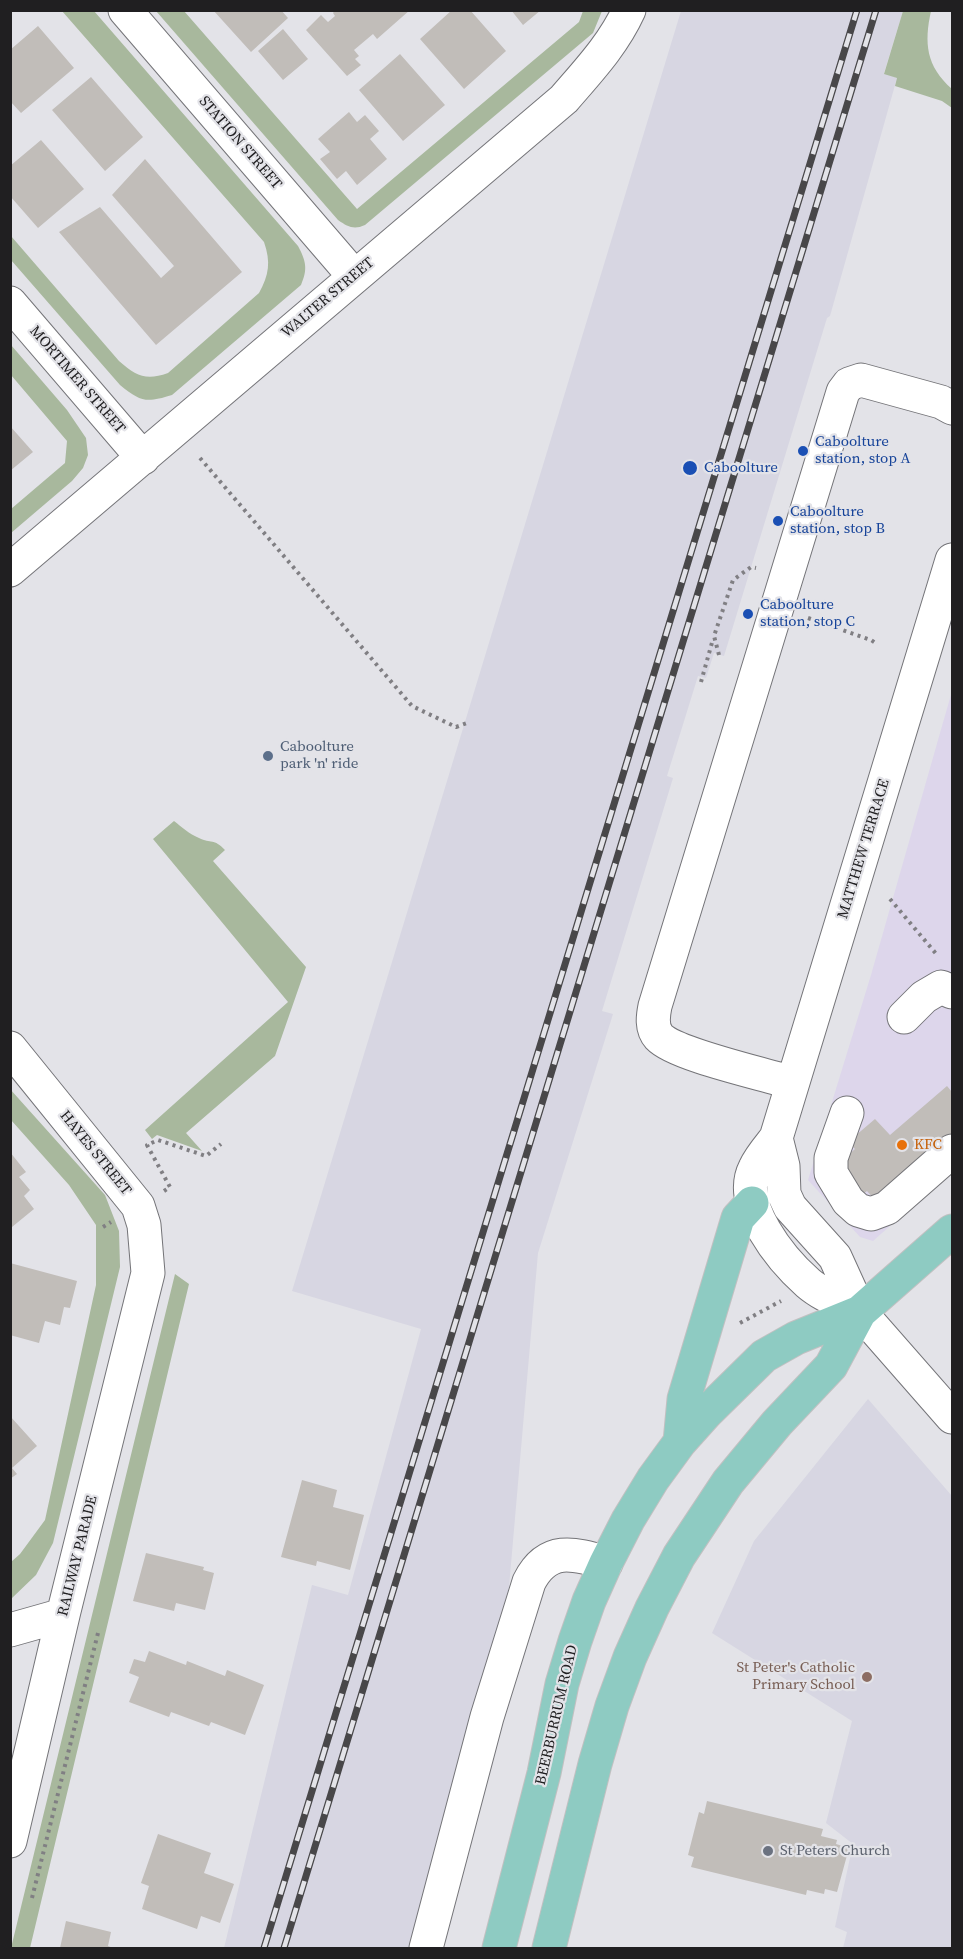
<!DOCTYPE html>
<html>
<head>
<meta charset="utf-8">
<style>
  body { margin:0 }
  #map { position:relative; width:963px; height:1959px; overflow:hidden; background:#e3e3e8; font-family:"Source Serif 4",serif }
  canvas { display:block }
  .frame { position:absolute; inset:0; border:12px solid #201f21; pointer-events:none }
</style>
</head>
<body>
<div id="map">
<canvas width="963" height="1959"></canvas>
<div class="frame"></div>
</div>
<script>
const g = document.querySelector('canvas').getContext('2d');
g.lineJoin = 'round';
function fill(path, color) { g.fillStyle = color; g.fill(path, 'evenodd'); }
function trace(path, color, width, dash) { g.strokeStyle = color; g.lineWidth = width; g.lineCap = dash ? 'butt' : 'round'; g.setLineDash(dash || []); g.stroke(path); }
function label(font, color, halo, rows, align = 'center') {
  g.font = font + ' "Source Serif 4",serif'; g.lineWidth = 4.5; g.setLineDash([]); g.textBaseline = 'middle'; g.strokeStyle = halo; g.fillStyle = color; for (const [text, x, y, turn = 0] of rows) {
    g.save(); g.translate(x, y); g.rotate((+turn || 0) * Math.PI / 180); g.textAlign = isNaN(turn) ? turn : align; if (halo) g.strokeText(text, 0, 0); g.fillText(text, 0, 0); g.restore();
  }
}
fill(new Path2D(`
  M952 691V1171L873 1241 860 1237 808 1180 871 975Z`), '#ddd6eb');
fill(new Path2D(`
  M681 11H903L884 73 897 78 830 316 827 318 724 656 714 653 706 678 698 676 667 776 673 778 602 1011 613 1014 538 1253 509 1587 475 1721 465 1737 409 1948H224L312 1585 348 1595 421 1329 292 1291Z
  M868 1399 952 1496V1948H843L847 1932 835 1927 853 1844 826 1823 852 1721 712 1633 754 1541Z`), '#d7d6e2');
fill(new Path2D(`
  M62 11H94L298 246C306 261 308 269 301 285L172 395C146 403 141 402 120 385L11 260V236L119 361C136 376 146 381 168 373L259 293C269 275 271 262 264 242Z
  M156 11H184L357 209 579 22 583 11H602L593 33 365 225C354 230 348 227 338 220Z
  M903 11H931C924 43 926 66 952 89V108L942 101 895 86 897 78 884 74Z
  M11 345 67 410 86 438 88 455 83 468 72 481 11 533V509L65 463 67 441 11 375Z
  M174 821C182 827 189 834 199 838 211 844 214 838 225 850L213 861 306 967 275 1056 186 1133 202 1151 157 1135 152 1139 145 1130 288 1002 153 839Z
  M10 1089 105 1195 119 1231 120 1267 53 1543 36 1575 11 1599V1562L20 1554 45 1520 96 1285V1225L69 1185 11 1120Z
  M175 1274 189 1284 30 1948H11Z`), '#a8b89d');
fill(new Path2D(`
  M213 10H281L288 18 251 52Z
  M335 10H410L377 39 373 34 354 50 359 56 355 59 361 65 347 76 306 30 321 15 328 22 335 16 333 13Z
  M452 10H470L506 51 464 89 420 39Z
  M511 10H541L523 25Z
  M38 26 74 68 21 113 10 101V50Z
  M283 29 308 59 283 80 258 51Z
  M400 54 445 105 403 141 359 90Z
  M91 77 143 137 105 171 52 110Z
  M349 112 357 122 365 115 379 131 370 139 387 159 357 185 346 171 337 179 320 159 330 152 318 139Z
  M41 140 84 189 38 228 10 196V166Z
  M145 159 242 272 156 345 59 232 100 207 161 278 174 266 112 195Z
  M10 426 33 452 10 471Z
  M947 1086 952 1092V1160L874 1199 867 1191 861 1196 840 1162 855 1149 848 1142 875 1119 890 1135Z
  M10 1152 26 1172 19 1177 30 1190 24 1196 34 1209 12 1227 10 1225Z
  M10 1263 77 1281 70 1308 64 1307 60 1325 45 1321 39 1343 10 1335Z
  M10 1416 37 1446 12 1468 17 1474 10 1479Z
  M302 1480 337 1490 333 1507 364 1515 350 1570 317 1561 316 1566 281 1557Z
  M146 1553 204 1567 203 1570 214 1573 205 1610 176 1603 174 1611 133 1601Z
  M149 1651 186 1665 187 1661 225 1676 227 1670 264 1685 245 1735 211 1722 209 1726 171 1712 169 1717 129 1702 139 1677 129 1673 134 1659 145 1662Z
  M707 1801 823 1829 821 1836 837 1840 836 1844 849 1848 837 1892 825 1889 824 1894 807 1890 806 1895 691 1867 694 1857 688 1855 699 1812 704 1814Z
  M158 1834 211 1853 204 1873 234 1884 220 1923 201 1916 197 1929 142 1909 149 1886 141 1883Z
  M66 1921 111 1932 108 1946 113 1948H60Z`), '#c1bdb9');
const minor = new Path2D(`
  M125 10 354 276
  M10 303 143 458
  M10 570 564 99C588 71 613 45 629 10
  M904 1017 924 997 941 987 952 992
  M10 1048 138 1206 144 1225 148 1273 64 1611 10 1841
  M792 1083C765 1074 676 1055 659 1037 651 1028 653 1016 655 1006L843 392 849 384 861 380 941 402 952 408
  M847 1113 831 1158V1173L848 1201 858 1210 871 1214 887 1208 952 1151
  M776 1138 783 1166 784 1194 790 1207 835 1257 860 1312 952 1417
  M860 1312C843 1303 823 1296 808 1283 782 1260 736 1205 755 1168 760 1157 769 1147 776 1138L952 560
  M10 1630 63 1615
  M426 1948 487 1717 529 1582C547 1546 573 1553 606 1563`);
const major = new Path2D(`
  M680 1442 684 1399 738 1218 752 1203
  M499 1948 544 1773 562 1684 575 1641 589 1601 606 1563 628 1520 653 1479 680 1442 706 1413 764 1356 796 1338 860 1312 952 1231
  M549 1948 595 1764 612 1706 630 1657 652 1608 679 1556 728 1482 777 1423 831 1366 860 1312`);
trace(minor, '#747478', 35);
trace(major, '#c1c0c1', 35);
trace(new Path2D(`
  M200 458 412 706 456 727 470 722
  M808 618 871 640 877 644
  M719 655 714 636 733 580 751 567 756 568
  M701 682 713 639
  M890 899 938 956
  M164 1191 170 1187 147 1145 158 1140 206 1156 221 1144
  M103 1227 111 1222
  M740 1323 781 1301
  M32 1898 99 1629`), '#807f83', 4, [3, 4.5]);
trace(minor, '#fff', 33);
trace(major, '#8ecbc2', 33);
const rail = new Path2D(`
  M264 1948 857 10
  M284 1948 876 10`);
trace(rail, '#484749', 7);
trace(rail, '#e3e3e8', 4.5, [14]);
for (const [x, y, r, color] of [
  [803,451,6,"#1a4fb4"],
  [690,468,8,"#1a4fb4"],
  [778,521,6,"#1a4fb4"],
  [748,614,6,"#1a4fb4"],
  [268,756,6,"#5c6f8a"],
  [902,1145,6,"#e8710a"],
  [867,1677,6,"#8d6e63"],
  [768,1851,6,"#6b7280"]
]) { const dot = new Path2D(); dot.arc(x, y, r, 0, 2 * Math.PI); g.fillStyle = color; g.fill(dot); trace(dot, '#e3e3e8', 2); }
label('15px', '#201f21', '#e3e3e8', [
  ["STATION STREET",240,143,49],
  ["WALTER STREET",328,298,-40],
  ["MORTIMER STREET",77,380,49],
  ["MATTHEW TERRACE",864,849,-73],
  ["HAYES STREET",95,1153,51],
  ["RAILWAY PARADE",78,1556,-76],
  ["BEERBURRUM ROAD",557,1715,-77]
]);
label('15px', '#164399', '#e3e3e8', [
  ["Caboolture",815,442],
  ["station, stop A",815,459],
  ["Caboolture",704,468],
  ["Caboolture",790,512],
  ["station, stop B",790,529],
  ["Caboolture",760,605],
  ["station, stop C",760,622]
], 'left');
label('15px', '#4e5e75', '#e3e3e8', [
  ["Caboolture",280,747],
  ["park 'n' ride",280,764]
], 'left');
label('15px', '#c56008', '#e3e3e8', [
  ["KFC",914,1145]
], 'left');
label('15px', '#785e54', '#e3e3e8', [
  ["St Peter's Catholic",855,1668],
  ["Primary School",855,1685]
], 'right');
label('15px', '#5b616d', '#e3e3e8', [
  ["St Peters Church",780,1851]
], 'left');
</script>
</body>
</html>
